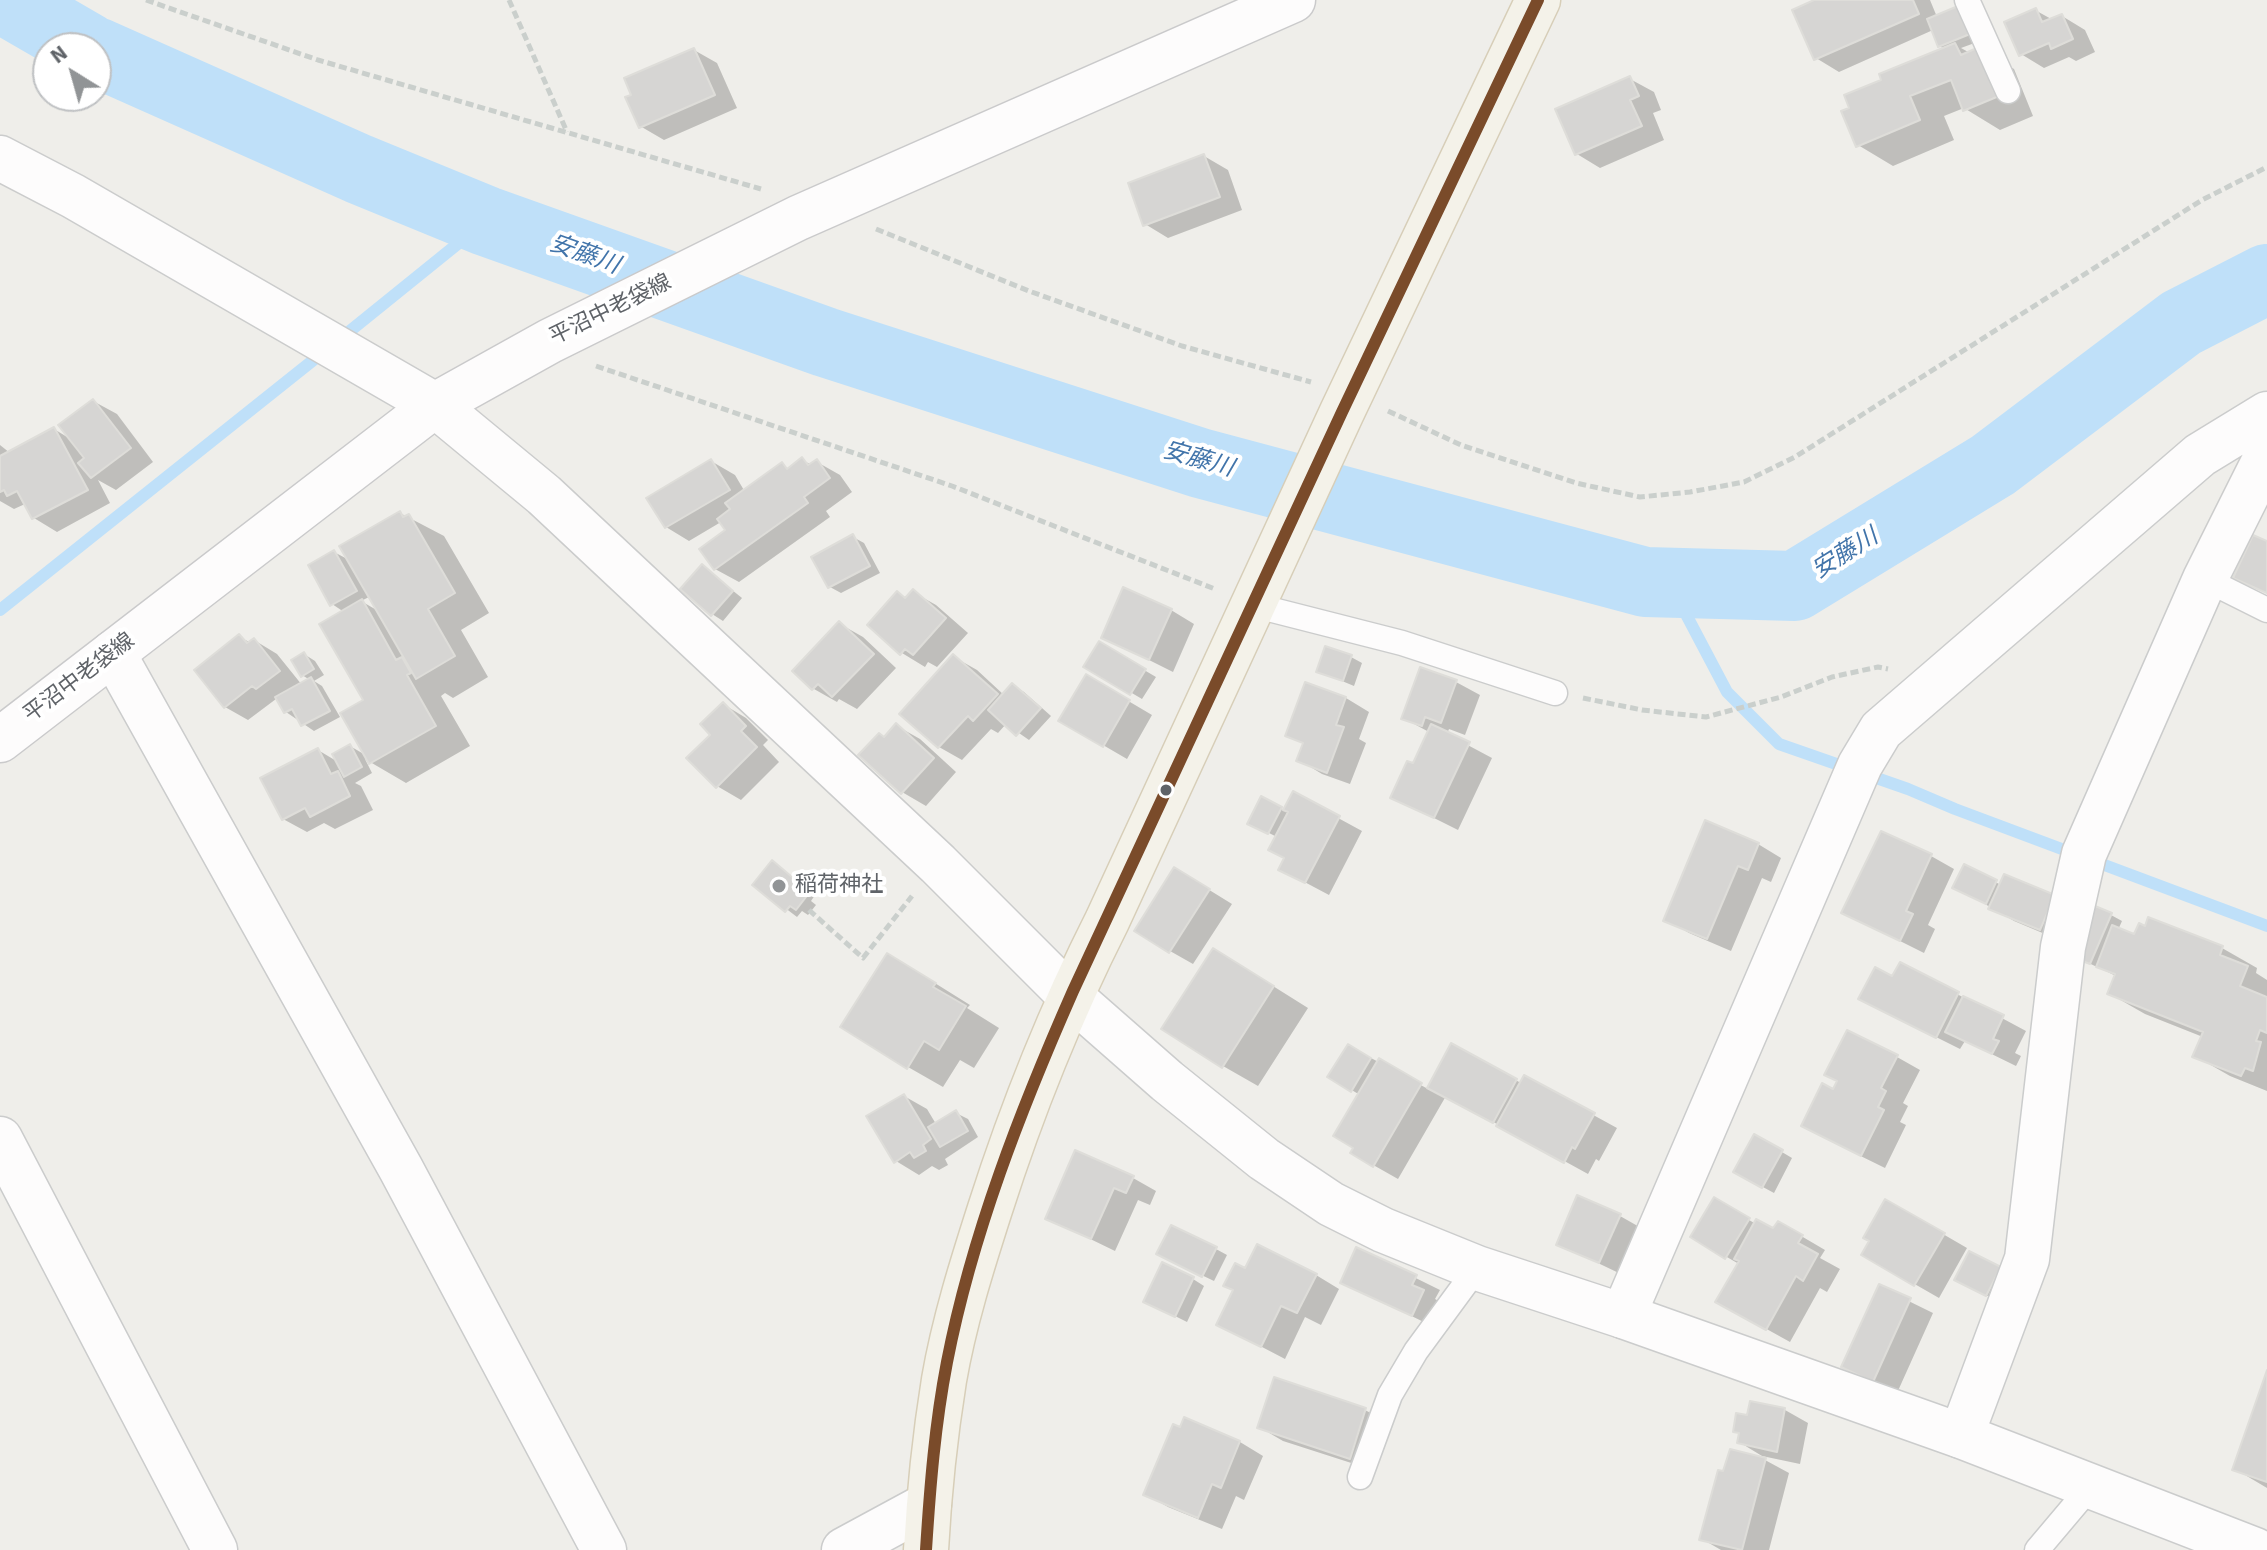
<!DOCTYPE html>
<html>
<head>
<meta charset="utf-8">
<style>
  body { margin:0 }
  #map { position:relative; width:2267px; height:1550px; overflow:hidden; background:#efeeea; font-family:"Source Sans 3",sans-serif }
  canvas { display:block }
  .north { position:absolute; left:32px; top:32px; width:80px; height:80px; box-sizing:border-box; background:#fff; border:2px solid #bfc1c3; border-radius:50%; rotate:323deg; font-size:22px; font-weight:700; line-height:32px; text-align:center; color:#5f6368 }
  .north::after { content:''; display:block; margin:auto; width:28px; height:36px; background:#919496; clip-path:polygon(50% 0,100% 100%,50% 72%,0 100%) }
</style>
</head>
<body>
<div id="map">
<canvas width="2267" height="1550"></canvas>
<div class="north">N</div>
</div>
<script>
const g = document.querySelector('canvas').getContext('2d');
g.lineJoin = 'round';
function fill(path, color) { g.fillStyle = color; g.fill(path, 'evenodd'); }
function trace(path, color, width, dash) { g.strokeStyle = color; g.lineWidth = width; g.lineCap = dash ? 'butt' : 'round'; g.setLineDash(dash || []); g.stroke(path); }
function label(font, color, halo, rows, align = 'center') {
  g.font = font + ' "Source Sans 3","Noto Sans JP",sans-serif'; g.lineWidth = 8; g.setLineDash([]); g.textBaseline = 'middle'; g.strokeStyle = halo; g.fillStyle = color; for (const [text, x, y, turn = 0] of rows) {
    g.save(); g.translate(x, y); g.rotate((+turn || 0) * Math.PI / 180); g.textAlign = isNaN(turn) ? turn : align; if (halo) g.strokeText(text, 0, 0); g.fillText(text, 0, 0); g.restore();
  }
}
fill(new Path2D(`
  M1819 0H1930L1937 17 1958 8 1980 41 1961 48 1970 53 1979 49 2014 69 2033 116 2000 130 1964 108 1944 116 1954 140 1893 166 1858 145 1945 49 1939 46 1933 30 1839 72 1816 58Z
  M2035 10 2053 20 2062 16 2085 30 2095 52 2076 61 2069 57 2044 68 2021 54Z
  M694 50 717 63 737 108 664 140 640 126Z
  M1630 79 1654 92 1661 110 1653 113 1664 140 1600 168 1577 154Z
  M1204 156 1228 170 1242 210 1168 238 1145 224Z
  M93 401 117 414 153 462 116 490 98 480 110 503 57 532 34 518 25 504 14 509 0 501V445L10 453 54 429 72 440Z
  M802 460 812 465 817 462 840 475 852 492 826 511 830 517 739 582 715 569 728 531 721 522 689 541 666 527 711 461 735 475 745 492 782 465 789 469Z
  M400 513 444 536 489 613 461 630 488 677 453 698 445 693 441 696 470 746 406 783 365 759 372 773 355 783 361 786 373 810 335 829 324 823 307 832 283 819 318 750 338 762 350 746 367 756 366 701 344 612 332 604 334 552 351 561ZM371 596 380 612 361 601Z
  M853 537 864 543 880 573 841 593 830 587 814 557Z
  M702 566 742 598 723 621 712 614Z
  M913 592 936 605 968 633 937 667 928 662 925 667 902 653 870 625Z
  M1171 610 1194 624 1173 672 1103 637Z
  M840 624 863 637 896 668 857 709 839 699 837 702 814 689 795 671Z
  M240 637 251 643 254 640 277 654 302 685 310 680 302 675 304 654 315 661 324 675 314 681 322 686 340 717 314 731 286 712 276 699 248 720 225 707Z
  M1100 644 1156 677 1142 699 1086 666Z
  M954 657 977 670 1004 695 1013 685 1024 692 1051 716 1029 740 1006 724 998 733 991 729 962 760 939 747Z
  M1351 657 1362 663 1354 686 1318 671Z
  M1421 669 1456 682 1480 695 1465 735 1449 729 1447 734 1492 758 1458 830 1392 797 1414 766 1429 732 1403 718Z
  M1086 676 1152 715 1127 759 1060 720Z
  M1307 684 1346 698 1369 712 1359 739 1366 743 1350 784 1322 774 1299 760 1305 745 1288 735Z
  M723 704 746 718 768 740 763 745 779 762 741 800 717 786 713 735Z
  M897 726 920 739 956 772 926 806 902 792 885 739Z
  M1294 794 1362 831 1329 895 1280 869 1286 858 1277 837 1261 829 1262 799 1285 811Z
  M1758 844 1781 858 1771 882 1762 878 1731 951 1689 933 1666 920Z
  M1931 856 1954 869 1928 925 1935 929 1924 953 1844 913Z
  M772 863 815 895 811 901 816 905 808 915 802 911 797 917 755 885Z
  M1965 866 2001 885 2054 897 2064 942 2014 921 1966 893Z
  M1198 883 1232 904 1193 964 1170 951Z
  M2111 915 2122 921 2118 930 2135 937 2222 948 2257 968 2256 973 2267 980V1091L2230 1076 2195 1056 2203 1037 2145 1014 2110 994 2116 976 2076 957Z
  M1901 964 2026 1031 2015 1053 2021 1056 2016 1066 1965 1041 1960 1049 1884 1011 1893 979Z
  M1249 971 1308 1008 1258 1086 1223 1066Z
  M922 975 970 1005 967 1008 999 1028 974 1068 960 1060 943 1087 908 1067Z
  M1349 1046 1428 1089 1452 1046 1521 1083 1524 1077 1617 1128 1599 1161 1596 1159 1588 1174 1446 1096 1398 1179 1352 1153 1360 1095 1330 1077Z
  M1897 1057 1920 1070 1903 1103 1908 1106 1900 1122 1906 1125 1885 1168 1826 1139 1834 1091Z
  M904 1096 927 1109 936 1124 956 1113 968 1119 978 1137 945 1159 948 1165 939 1170 932 1166 919 1175 896 1161Z
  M1755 1136 1792 1158 1774 1193 1735 1172Z
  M1133 1178 1156 1191 1150 1205 1138 1200 1115 1251 1047 1218Z
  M1714 1200 1756 1224 1774 1231 1779 1223 1825 1250 1820 1258 1840 1269 1827 1292 1820 1288 1790 1342 1718 1302 1739 1264 1692 1237Z
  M1886 1201 1967 1248 1939 1298 1864 1255Z
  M1620 1216 1643 1229 1623 1275 1558 1244Z
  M1216 1249 1227 1255 1214 1281 1170 1260Z
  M1357 1249 1440 1290 1435 1299 1446 1305 1436 1328 1342 1282Z
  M2000 1268 1998 1301 1967 1286Z
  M1246 1271 1316 1275 1339 1289 1321 1325 1305 1317 1285 1359 1218 1324Z
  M1193 1279 1204 1286 1187 1322 1157 1307Z
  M1880 1287 1933 1313 1897 1393 1843 1366Z
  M2267 1376V1488L2235 1469Z
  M1365 1410 1389 1423 1373 1470 1283 1441 1259 1427Z
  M1785 1410 1808 1423 1800 1464 1762 1456 1739 1442 1741 1434 1735 1431 1749 1418Z
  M1185 1420 1240 1442 1263 1456 1244 1500 1236 1496 1222 1529 1168 1507 1145 1494Z
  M1765 1460 1789 1473 1769 1550H1721L1702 1539Z`), '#0003');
trace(new Path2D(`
  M340 339 486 221
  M1669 582 1727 692 1779 744 1908 789 1955 809 2267 926
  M0 610 326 350`), '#bfe0f9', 12);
trace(new Path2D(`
  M5 0 88 48
  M96 52 359 169 486 221 825 342 1200 463 1645 582 1795 586 1993 465 2181 323 2267 279`), '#bfe0f9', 70);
const building = new Path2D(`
  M1814 0H1913L1919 14 1814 60 1792 10Z
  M1958 6 1970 34 1938 47 1927 19Z
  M2036 8 2042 22 2062 14 2073 39 2051 49 2049 43 2019 56 2004 22Z
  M1955 43 1961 55 1979 47 1999 96 1963 111 1951 80 1910 96 1920 120 1856 147 1841 111 1849 108 1844 95 1881 80 1879 74Z
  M694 48 715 95 639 128 625 97 631 95 624 78Z
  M1630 76 1639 96 1630 100 1642 126 1575 155 1555 109Z
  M1204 154 1220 197 1143 226 1128 183Z
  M93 399 131 448 91 478 78 463 84 458 58 425Z
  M54 427 88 490 32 519 17 491 7 496 4 490 0 492V456Z
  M802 457 808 465 817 459 830 478 804 497 808 503 714 570 699 549 725 530 717 519 730 509 725 503 782 462 787 469Z
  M711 459 730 490 665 528 646 498Z
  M400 511 403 517 409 514 455 593 428 609 455 656 416 679 339 546Z
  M853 534 870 566 828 588 811 557Z
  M2253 535 2267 541V593L2233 578Z
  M334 550 357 591 330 606 308 565Z
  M702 564 733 591 711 616 680 589Z
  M1123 587 1172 609 1149 660 1101 638Z
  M913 589 946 618 913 655 905 649 900 655 867 625 897 591 905 598Z
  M362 599 396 660 402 657 411 673 407 675 436 726 369 764 340 713 363 700 319 624Z
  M839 621 874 654 832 697 818 684 812 690 792 671Z
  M239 634 247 643 254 638 280 671 256 689 252 686 224 708 194 670Z
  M1099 641 1146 669 1130 695 1083 667Z
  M1325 646 1352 655 1343 681 1316 672Z
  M304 652 314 669 301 677 291 660Z
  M953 654 998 694 973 721 968 716 938 748 899 714Z
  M1420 667 1457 680 1441 723 1425 717 1422 726 1401 719Z
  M1086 674 1130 700 1103 747 1058 721Z
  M311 677 330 711 301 726 292 709 284 713 275 697Z
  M1305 682 1346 697 1336 725 1344 727 1327 773 1296 761 1303 743 1285 736Z
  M1012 683 1041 708 1016 736 988 710Z
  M723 702 746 726 741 731 757 747 716 788 686 758 710 735 700 724Z
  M896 723 934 758 901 794 858 755 879 733 884 737Z
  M1431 724 1470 742 1434 818 1390 798 1407 761 1413 763Z
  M350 744 362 767 344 777 332 754Z
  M318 748 331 774 338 771 350 796 310 817 305 808 282 820 260 778Z
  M1293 791 1340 816 1305 883 1278 870 1284 858 1268 850 1288 812 1283 810Z
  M1261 796 1282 807 1268 834 1247 824Z
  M1705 820 1759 843 1748 870 1738 866 1707 939 1663 921Z
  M1881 831 1932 854 1906 911 1913 914 1900 941 1841 913Z
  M772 860 805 888 801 893 806 897 796 910 790 906 785 912 752 885Z
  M1964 864 1997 880 1986 904 1952 888Z
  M1174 867 1210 889 1169 953 1134 931Z
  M2004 874 2055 895 2040 930 1988 909Z
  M2095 906 2112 913 2090 964 2074 958Z
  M2148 917 2223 946 2220 955 2248 966 2240 986 2267 997V1033L2260 1030 2256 1041 2261 1042 2253 1071 2245 1068 2241 1076 2192 1057 2203 1032 2107 994 2115 974 2096 967 2112 925 2134 934 2139 923 2145 926Z
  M1213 948 1274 986 1222 1068 1161 1029Z
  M887 953 936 983 933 987 966 1006 939 1050 924 1041 907 1069 840 1027Z
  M1900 962 1959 992 1936 1038 1858 999 1875 967 1892 976Z
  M1963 996 2004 1015 1993 1039 1999 1041 1992 1054 1945 1032Z
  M1847 1030 1898 1055 1881 1088 1886 1091 1878 1107 1884 1110 1861 1156 1801 1126 1822 1083 1833 1089 1837 1081 1824 1075Z
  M1451 1043 1517 1079 1493 1123 1427 1088Z
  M1348 1044 1371 1058 1351 1092 1327 1077Z
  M1379 1058 1422 1083 1373 1167 1350 1153 1353 1148 1333 1136Z
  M1524 1075 1595 1113 1575 1149 1572 1147 1564 1163 1496 1126Z
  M904 1094 931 1139 923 1145 926 1151 914 1158 910 1152 894 1163 866 1116Z
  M956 1110 968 1131 940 1147 928 1127Z
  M1754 1134 1783 1150 1762 1188 1733 1172Z
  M1075 1150 1134 1176 1126 1193 1114 1188 1091 1239 1045 1219Z
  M1577 1195 1621 1214 1599 1263 1556 1245Z
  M1714 1197 1750 1218 1725 1259 1690 1237Z
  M1885 1199 1945 1233 1914 1286 1861 1255 1869 1241 1863 1238Z
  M1756 1219 1773 1228 1778 1221 1803 1235 1798 1243 1818 1254 1803 1281 1796 1276 1766 1330 1715 1302 1739 1261 1734 1259Z
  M1171 1225 1217 1247 1202 1277 1156 1254Z
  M1257 1244 1317 1274 1297 1313 1281 1306 1261 1347 1216 1325 1233 1290 1223 1286 1235 1263 1245 1268Z
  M1356 1247 1417 1275 1412 1285 1424 1290 1412 1316 1340 1283Z
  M1969 1251 2001 1267 1986 1296 1954 1280Z
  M1162 1262 1194 1277 1175 1317 1143 1302Z
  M1879 1284 1911 1298 1873 1382 1841 1367Z
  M2267 1370V1482L2232 1470Z
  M1274 1377 1366 1408 1350 1459 1257 1428Z
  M1750 1401 1785 1408 1777 1452 1737 1443 1739 1433 1733 1432 1736 1413 1747 1415Z
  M1184 1417 1240 1441 1221 1488 1212 1484 1198 1518 1143 1495 1173 1424 1180 1427Z
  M1730 1449 1766 1458 1742 1550 1699 1540 1718 1470 1723 1471Z`);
fill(building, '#d6d5d3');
trace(building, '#deddd9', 2);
const service = new Path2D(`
  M1967 0 2008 91
  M2205 579 2267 610
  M1253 605 1402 643 1555 693
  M1360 1477 1390 1395 1416 1351 1477 1268
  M2037 1550 2091 1486`);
const minor = new Path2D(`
  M113 653 401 1169 604 1550
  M0 1139 215 1550
  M1623 1316 1860 765 1881 730 2200 455 2267 414
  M1961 1436 2027 1259 2063 947 2084 854 2205 579 2267 455
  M844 1550 929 1504`);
const tertiary = new Path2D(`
  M0 158 73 196 435 405 544 495 938 864 1069 995 1167 1081 1264 1159 1331 1204 1383 1230 1477 1268 1623 1316 1961 1436 2255 1550`);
const secondary = new Path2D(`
  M0 740 435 405 550 341 798 218 1293 0`);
const primary = new Path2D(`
  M926 1550C929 1493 935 1436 944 1380 954 1322 972 1265 990 1209 1022 1109 1060 1014 1107 921L1342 412 1538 0`);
trace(service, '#cbcccc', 27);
trace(minor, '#cbcccc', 47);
trace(tertiary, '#cbcccc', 47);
trace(secondary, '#cacacb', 47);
trace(primary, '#d7ceb8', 47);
trace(new Path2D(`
  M146 0 318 60 761 189
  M509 0 567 132
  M876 229 1029 291 1182 346 1311 382
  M596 366 952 486 1215 589
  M1388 411 1461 445 1576 483 1640 497 1690 492 1744 482 1795 457 2202 200 2267 167
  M1583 698 1642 710 1706 717 1781 697 1832 677 1878 667 1888 669
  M809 910 863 958 912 896`), '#cacfcc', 5, [8, 4]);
trace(service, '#fdfcfc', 24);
trace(minor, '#fdfcfc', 44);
trace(tertiary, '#fdfcfc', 44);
trace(secondary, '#fdfcfc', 44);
trace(primary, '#f4f2e9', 44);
trace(new Path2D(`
  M926 1550C930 1487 935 1424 947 1362 972 1234 1021 1109 1073 991L1342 412 1538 0`), '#7a4b2a', 12);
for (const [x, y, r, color] of [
  [1166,790,7,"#5f6368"],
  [779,886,8,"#919496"]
]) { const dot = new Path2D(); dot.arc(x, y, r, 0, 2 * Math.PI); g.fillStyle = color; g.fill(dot); trace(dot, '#fff', 3); }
label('22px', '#5f6368', '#fff', [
  ["平沼中老袋線",611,311,-26],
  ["平沼中老袋線",80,679,-37]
]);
label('22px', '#5f6368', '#fff', [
  ["稲荷神社",795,886]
], 'left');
label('italic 24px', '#4174aa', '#fff', [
  ["安藤川",584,256,20],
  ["安藤川",1198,461,16],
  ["安藤川",1846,555,-32]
]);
</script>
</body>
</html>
